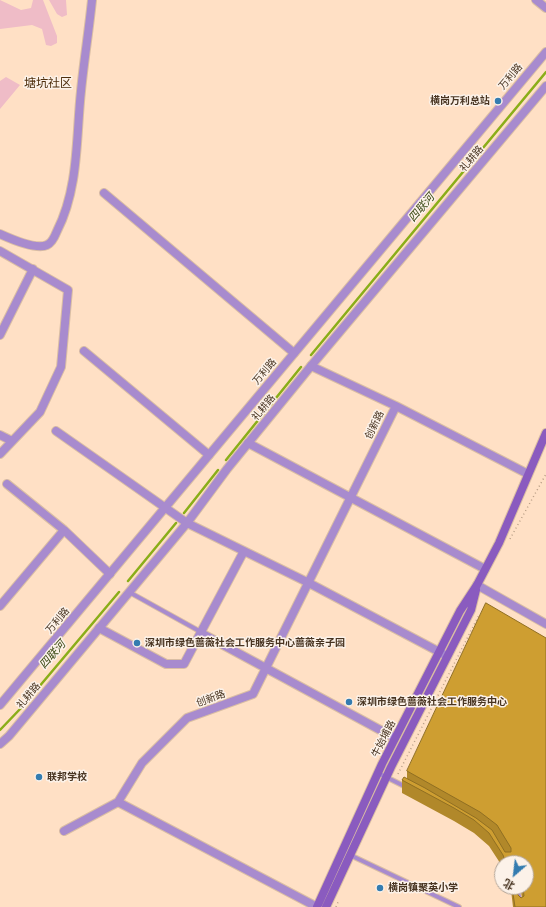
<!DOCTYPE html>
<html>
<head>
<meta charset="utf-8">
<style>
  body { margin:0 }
  #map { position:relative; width:546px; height:907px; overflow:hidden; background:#ffe0c5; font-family:"Times New Roman","Noto Sans SC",serif }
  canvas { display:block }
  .north { position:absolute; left:494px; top:855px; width:40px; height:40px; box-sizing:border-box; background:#fcf2e9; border:1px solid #b4a699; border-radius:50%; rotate:208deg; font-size:11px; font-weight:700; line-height:16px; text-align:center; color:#483421 }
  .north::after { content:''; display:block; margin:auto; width:14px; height:18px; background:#347cb0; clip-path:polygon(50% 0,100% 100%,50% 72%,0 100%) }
</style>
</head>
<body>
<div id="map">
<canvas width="546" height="907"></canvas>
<div class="north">北</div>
</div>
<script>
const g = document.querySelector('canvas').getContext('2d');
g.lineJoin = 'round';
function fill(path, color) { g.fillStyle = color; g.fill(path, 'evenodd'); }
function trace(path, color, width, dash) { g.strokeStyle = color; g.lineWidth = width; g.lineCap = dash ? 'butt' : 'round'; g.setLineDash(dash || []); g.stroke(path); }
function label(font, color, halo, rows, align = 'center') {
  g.font = font + ' "Times New Roman","Noto Sans SC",serif'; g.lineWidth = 3; g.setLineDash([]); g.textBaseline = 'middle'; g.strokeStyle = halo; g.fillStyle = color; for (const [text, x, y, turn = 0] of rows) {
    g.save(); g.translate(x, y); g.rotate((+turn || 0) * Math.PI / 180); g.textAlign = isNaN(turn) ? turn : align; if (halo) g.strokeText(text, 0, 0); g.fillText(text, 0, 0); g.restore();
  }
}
fill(new Path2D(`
  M0 0 21 10 31 8 33 0H43L57 36V43L51 46 46 45 42 29 32 25 0 29Z
  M49 0H66L67 15 62 17 57 14Z
  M6 77 20 85 0 109V81Z`), '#efbcc7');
trace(new Path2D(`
  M311 355 546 72
  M226 460 301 367
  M184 513 218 470
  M128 581 176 523
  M0 730 22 707 119 592`), '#8aae18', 2.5);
const service = new Path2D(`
  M129 592 201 632
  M378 773 406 787
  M350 855 459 907
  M517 887 521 907`);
const minor = new Path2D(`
  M104 193 294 353
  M0 234C11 239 36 250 47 245 52 243 55 236 57 231 79 188 76 137 81 91 84 60 89 30 92 0
  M0 251 68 290 61 367 40 412 0 454
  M0 335 33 269
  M84 351 209 455
  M311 366 396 406 528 474
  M56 431 187 523 307 582 447 656
  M0 435 12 441
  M248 443 485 569
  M7 484 64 530 110 574
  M477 585 546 624
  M0 606 64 530
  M99 628 166 664H184L244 551
  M201 633 395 738
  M64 831 118 802
  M317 907 118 802 142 763 187 718 253 694 396 406`);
const tertiary = new Path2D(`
  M536 0 546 8
  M0 705 546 52
  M0 744 9 736 187 523 227 469 311 366 546 86`);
const secondary = new Path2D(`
  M317 907 382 764 460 611 477 585 499 543 546 433
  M326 907 391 767 471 610 476 590`);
trace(service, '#dabea4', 6);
trace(minor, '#dabea4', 10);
trace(tertiary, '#dabea4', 10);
trace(secondary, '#dabea4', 10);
trace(new Path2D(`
  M510 539 546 474
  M398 774 479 615
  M336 907 339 900`), '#b99f87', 1.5, [1, 3]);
trace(service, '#a88bce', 4);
trace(minor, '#a88bce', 8);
trace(tertiary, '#a88bce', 8);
trace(secondary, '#8a5bbf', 8);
fill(new Path2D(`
  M486 603 546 907H513L511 890 510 887H516L518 895 521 898 522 897 520 887H526V863H502V866L489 846 474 833 454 821 402 793V780L407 779V771Z`), '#b1882a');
const building = new Path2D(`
  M486 603 546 638V907H515L512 887H516L518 895 521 898 524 896 523 887H526V863H506L503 855 489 833 474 820 454 808 402 780 404 777 425 788 476 818 492 830 505 852H511V848L497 825 480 812 407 771Z`);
fill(building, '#ce9e31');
trace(building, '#906f22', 1);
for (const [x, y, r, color] of [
  [498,101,4,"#347cb0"],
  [137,643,4,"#347cb0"],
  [349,702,4,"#347cb0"],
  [39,777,4,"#347cb0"],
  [380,888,4,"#347cb0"]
]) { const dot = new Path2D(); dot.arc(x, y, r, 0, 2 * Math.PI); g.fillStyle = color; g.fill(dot); trace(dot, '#fcf2e9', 1.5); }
label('10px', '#483421', '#fcf2e9', [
  ["万利路",511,77,-50],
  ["礼耕路",472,159,-50],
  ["万利路",265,372,-50],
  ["礼耕路",264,408,-51],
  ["创新路",375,425,-64],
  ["万利路",58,621,-50],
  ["礼耕路",29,696,-50],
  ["创新路",211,699,-20],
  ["牛始埔路",384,739,-63]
]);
label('bold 10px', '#483421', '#fcf2e9', [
  ["横岗万利总站",490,101,"right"],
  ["深圳市绿色蔷薇社会工作服务中心蔷薇亲子园",145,643],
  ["深圳市绿色蔷薇社会工作服务中心",357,702],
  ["联邦学校",47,777],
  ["横岗镇聚英小学",388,888]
], 'left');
label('italic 11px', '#36450f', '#fcf2e9', [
  ["四联河",422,208,-50],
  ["四联河",53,655,-49]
]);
label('12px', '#4f2f0d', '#fcf2e9', [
  ["塘坑社区",48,84]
]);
</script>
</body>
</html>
